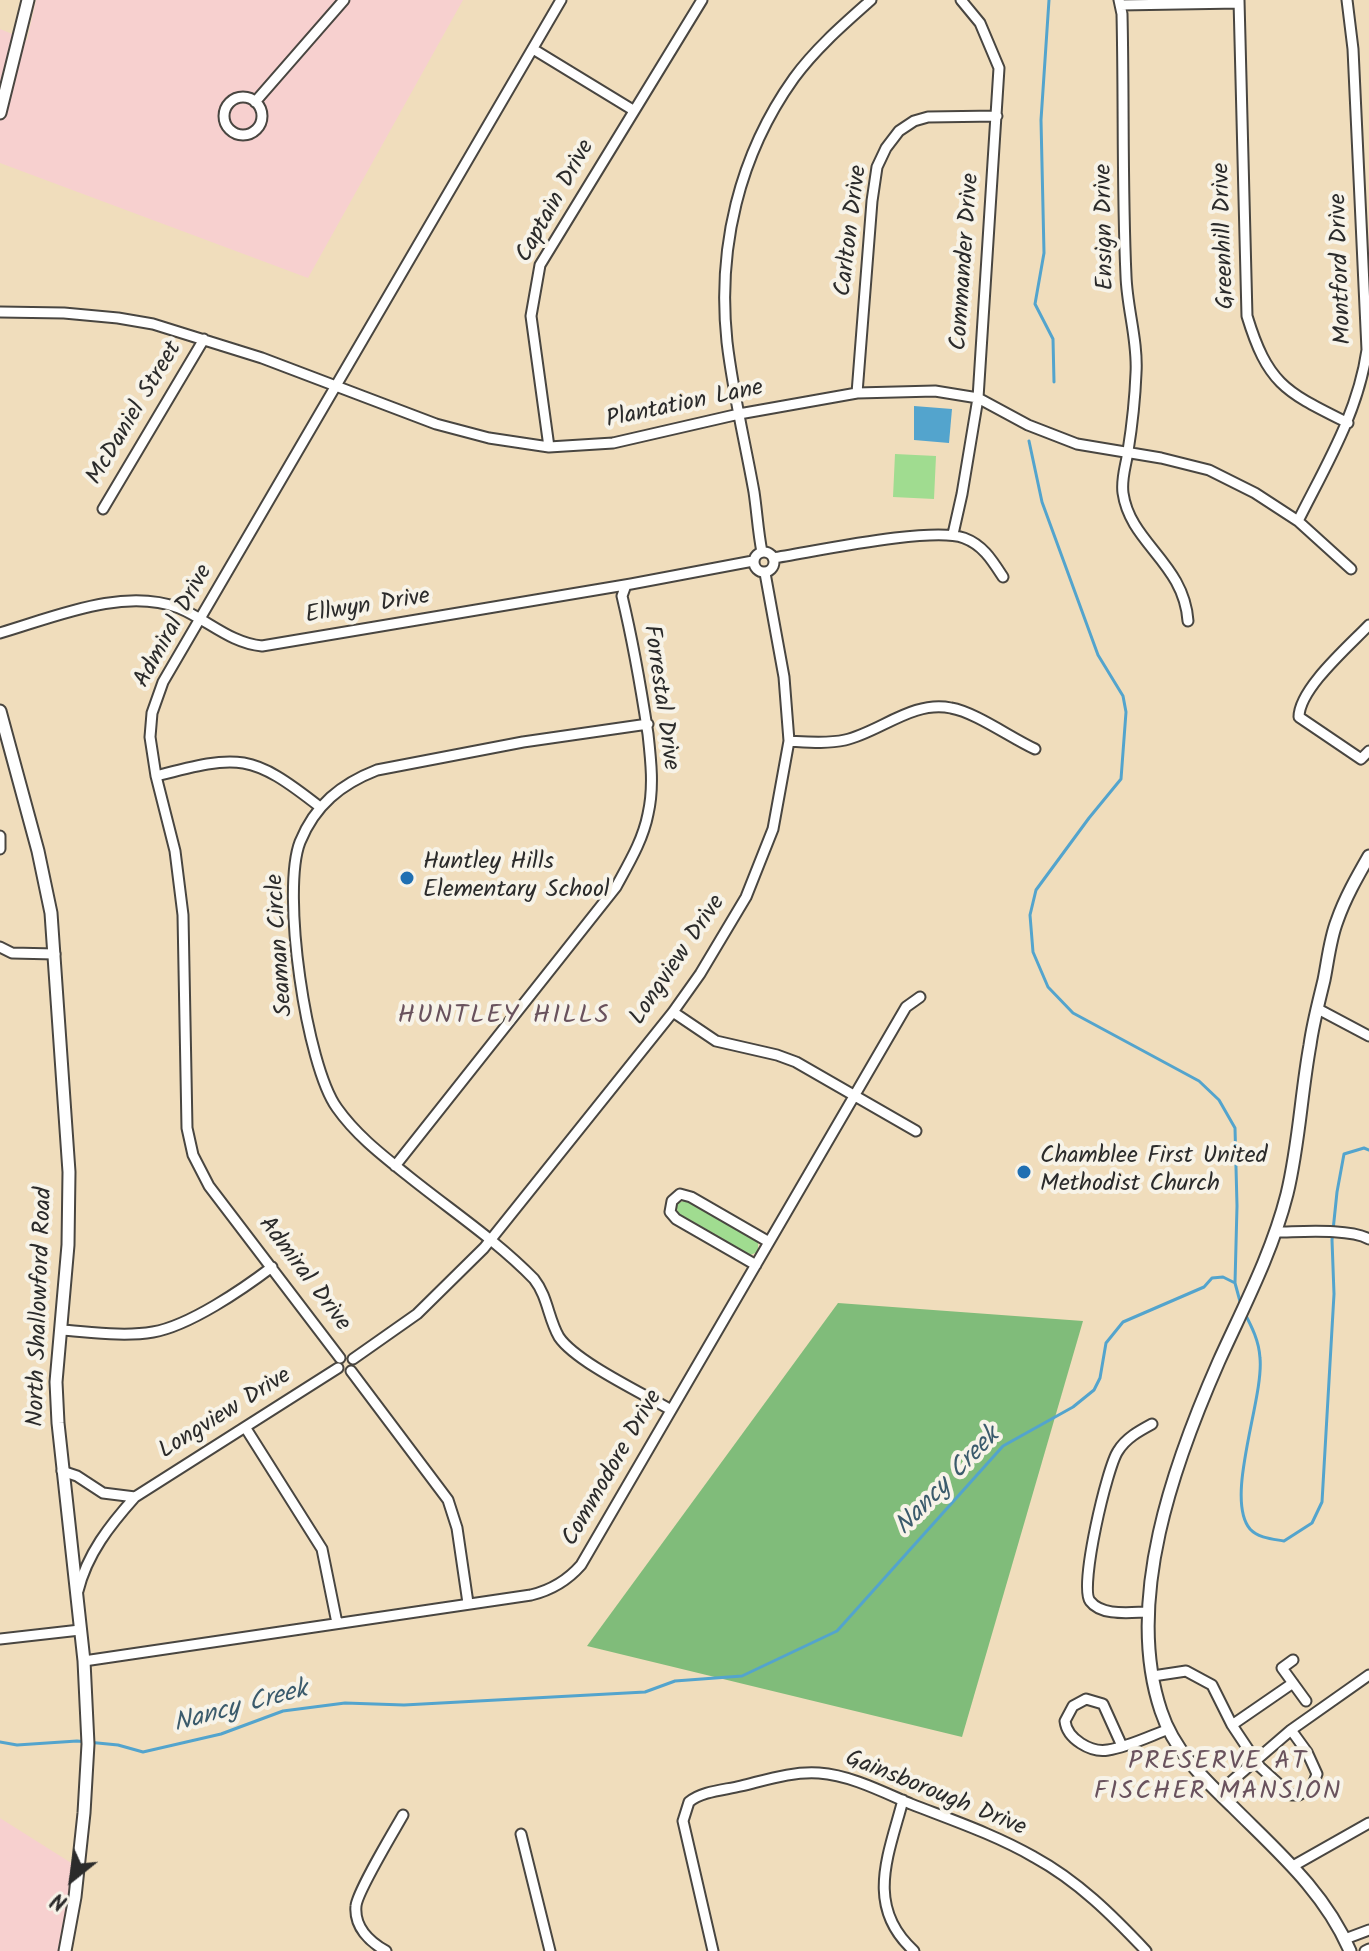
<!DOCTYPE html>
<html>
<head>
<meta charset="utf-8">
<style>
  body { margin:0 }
  #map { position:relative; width:1369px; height:1951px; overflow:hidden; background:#f0ddbc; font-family:Kalam,sans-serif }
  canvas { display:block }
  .north { position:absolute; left:32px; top:1839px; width:80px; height:80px; -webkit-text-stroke:6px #f7f3e8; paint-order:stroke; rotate:210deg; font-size:22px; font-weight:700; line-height:32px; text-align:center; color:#2b2b2b }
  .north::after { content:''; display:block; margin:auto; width:28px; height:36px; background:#2b2b2b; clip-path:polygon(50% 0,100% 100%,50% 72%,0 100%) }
</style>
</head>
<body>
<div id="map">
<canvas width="1369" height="1951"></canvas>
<div class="north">N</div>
</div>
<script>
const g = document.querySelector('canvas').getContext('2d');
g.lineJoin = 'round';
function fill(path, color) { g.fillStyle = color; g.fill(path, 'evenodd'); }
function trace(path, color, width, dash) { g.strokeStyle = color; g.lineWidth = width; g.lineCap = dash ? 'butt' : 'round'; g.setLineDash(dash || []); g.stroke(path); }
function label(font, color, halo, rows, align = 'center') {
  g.font = font + ' Kalam,sans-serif'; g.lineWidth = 8; g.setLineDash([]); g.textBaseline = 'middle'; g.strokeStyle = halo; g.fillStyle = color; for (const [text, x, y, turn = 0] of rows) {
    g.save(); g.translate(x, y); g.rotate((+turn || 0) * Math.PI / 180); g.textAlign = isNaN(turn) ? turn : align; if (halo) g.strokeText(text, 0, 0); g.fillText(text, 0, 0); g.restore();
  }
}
fill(new Path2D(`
  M36 0H463L308 278 0 163V29L27 40Z
  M0 1818 76 1866 61 1951H0Z`), '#f7d0cf');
fill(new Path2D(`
  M895 454 936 456 934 499 893 497Z
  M686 1200 758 1242V1252L750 1255 678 1213 676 1204Z`), '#a0dc90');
fill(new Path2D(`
  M838 1303 1083 1321 962 1737 587 1646Z`), '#80bc7a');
fill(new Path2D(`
  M914 406 952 409 949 443 914 440Z`), '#53a4cd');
trace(new Path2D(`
  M1049 0 1041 120 1044 253 1035 304 1053 339 1054 382
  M1029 441 1042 502 1098 655 1123 696 1126 712 1121 779 1089 818 1036 890 1030 915 1033 952 1048 987 1073 1013 1199 1081 1219 1100 1235 1128 1237 1206 1235 1283 1241 1305
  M1244 1312C1252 1327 1259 1341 1260 1358 1264 1399 1224 1498 1250 1529 1258 1538 1273 1539 1284 1541L1312 1523 1322 1502 1334 1294 1332 1240 1337 1192 1344 1154 1364 1148 1369 1150
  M0 1742 17 1745 77 1741 118 1745 143 1752 221 1734 283 1711 345 1703 404 1705 645 1692 675 1681 742 1676 837 1631 1003 1446 1073 1407 1094 1390 1100 1378 1106 1343 1123 1322 1204 1287 1212 1278 1223 1277 1235 1283`), '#53a4cd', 3);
const minor = new Path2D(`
  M1119 0 1122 14C1124 101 1122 189 1126 276 1127 308 1138 341 1136 373 1135 399 1132 426 1128 451 1126 466 1121 478 1123 493 1130 543 1184 563 1188 621
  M1239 0 1247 316C1268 385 1286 392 1348 423
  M1120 5 1239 3
  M533 49 633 110
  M224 116a19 19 0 1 1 38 0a19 19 0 1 1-38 0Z
  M255 102 344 0
  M0 312 64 313 118 318 153 324 262 358 436 424 489 438 549 447 613 443 739 414 857 393 935 391 978 398 1028 425 1077 444 1161 458 1209 470 1255 493 1298 521 1351 569
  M857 393 872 201 877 167 886 148 899 131 914 121 928 117 997 116
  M549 447 531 316 540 265 702 0
  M103 509 204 339
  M1298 521C1326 465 1358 413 1367 350L1353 49 1347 0
  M953 534 962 494 978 398 999 68 980 23 961 0
  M754 562a10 10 0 1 1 20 0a10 10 0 1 1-20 0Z
  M762 552C758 532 757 512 754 492 745 442 733 393 727 342 717 248 739 155 794 78 816 48 844 24 871 0
  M773 558C813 552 932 526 964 538 983 545 992 560 1003 577
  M1369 625C1349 646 1299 689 1299 717L1361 759 1369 751
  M0 633C55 617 123 587 179 608 208 620 230 643 262 646L631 584 753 561
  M648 724 523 742 377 770C341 784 315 805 300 842 281 891 306 1065 337 1108 356 1135 382 1155 407 1175 449 1209 496 1240 534 1279 548 1297 548 1318 559 1337 576 1362 642 1393 671 1410
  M789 741C807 742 827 744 845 740 880 732 913 700 951 708 975 712 1011 738 1035 749
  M156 776C240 754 251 753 320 807
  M0 836V849
  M0 947 12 953 55 954
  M1318 1009 1369 1036
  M673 1012 716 1041 777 1055 796 1062 916 1131
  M395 1166 616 887C629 863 643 840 648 814 654 788 651 761 648 734 641 688 633 642 622 596L626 585
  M1276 1232C1300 1232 1349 1228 1369 1239
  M756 1265 676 1219 670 1212 672 1201 680 1194 691 1197 769 1242
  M61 1330C90 1332 124 1337 153 1332 189 1326 243 1289 272 1267
  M340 1358 209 1186 193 1155 187 1128 183 915 175 851 156 776 150 737 152 713 163 682 561 0
  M353 1359 417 1314 484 1248 673 1012 700 974 746 897 773 829 789 741 784 677 765 573
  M351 1371 448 1500 457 1528 468 1603
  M245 1427 322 1549 337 1623
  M62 1471 77 1476 103 1493 135 1497
  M78 1591C87 1554 110 1525 135 1497L338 1368
  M1149 1612C1132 1612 1102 1617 1090 1601 1079 1587 1107 1467 1118 1451 1126 1438 1139 1431 1152 1424
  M0 1639 80 1630
  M1293 1660 1282 1668 1306 1701
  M84 1661 531 1595C552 1590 567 1581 581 1565L906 1007 920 997
  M1153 1676 1186 1671 1212 1685 1232 1725 1260 1767 1291 1795H1299L1312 1787 1317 1774 1307 1752 1291 1730
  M1232 1725 1293 1683
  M1122 1746 1103 1704 1086 1699 1073 1706 1065 1721C1067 1739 1091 1753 1108 1750 1128 1747 1150 1736 1169 1729
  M1218 1793 1291 1730 1369 1675
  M903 1800C889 1854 864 1906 914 1951
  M521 1834 550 1951
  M1293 1866 1369 1823
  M1345 1939 1369 1930
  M386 1951C370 1942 354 1927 356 1906 357 1892 394 1831 403 1815
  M713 1951 683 1821 689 1802C702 1791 725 1790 741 1786 766 1780 793 1771 819 1773 850 1775 883 1792 911 1804 952 1820 996 1835 1034 1857 1078 1881 1112 1915 1146 1951
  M1365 1951 1369 1949`);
const tertiary = new Path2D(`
  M0 113 28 0
  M0 711 38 851 51 913 69 1172 68 1245 56 1382 58 1423 84 1661 88 1744 84 1813 75 1897 65 1951
  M1350 1951C1325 1892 1277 1851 1233 1807 1204 1779 1174 1751 1161 1711 1124 1601 1174 1463 1219 1361 1244 1306 1272 1253 1287 1194 1299 1145 1301 1094 1310 1045 1313 1023 1319 1001 1324 980 1328 960 1330 939 1337 921 1345 898 1357 877 1369 856`);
trace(minor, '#494641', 13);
trace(tertiary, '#494641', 15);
trace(minor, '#fff', 9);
trace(tertiary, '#fff', 11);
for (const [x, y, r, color] of [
  [407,878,8,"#1f6fb2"],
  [1024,1172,8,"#1f6fb2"]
]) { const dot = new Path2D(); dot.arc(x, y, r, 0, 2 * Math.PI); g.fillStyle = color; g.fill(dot); trace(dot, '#f7f3e8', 3); }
label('24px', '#2b2b2b', '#f7f3e8', [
  ["Captain Drive",557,202,-61],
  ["Ensign Drive",1107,227,-91],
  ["Carlton Drive",853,231,-83],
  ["Greenhill Drive",1226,236,-92],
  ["Commander Drive",967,262,-86],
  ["Montford Drive",1343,269,-92],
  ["Plantation Lane",685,406,-12],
  ["McDaniel Street",136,414,-59],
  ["Ellwyn Drive",368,608,-9],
  ["Admiral Drive",175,627,-61],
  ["Forrestal Drive",659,698,82],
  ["Seaman Circle",282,945,-94],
  ["Longview Drive",679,961,-56],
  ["Admiral Drive",303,1275,53],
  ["North Shallowford Road",42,1307,-88],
  ["Longview Drive",226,1415,-32],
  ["Commodore Drive",614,1469,-60],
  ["Gainsborough Drive",935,1795,22]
]);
label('24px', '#2b2b2b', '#f7f3e8', [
  ["Huntley Hills",423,864],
  ["Elementary School",423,892],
  ["Chamblee First United",1040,1158],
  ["Methodist Church",1040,1186]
], 'left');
g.letterSpacing = '2px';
label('26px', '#69525d', '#f7f3e8', [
  ["HUNTLEY HILLS",504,1018],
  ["PRESERVE AT",1218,1764],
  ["FISCHER MANSION",1218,1794]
]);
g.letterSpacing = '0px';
label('italic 26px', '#3b5b6c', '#f7f3e8', [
  ["Nancy Creek",949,1483,-46],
  ["Nancy Creek",241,1709,-15]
]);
</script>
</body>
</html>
